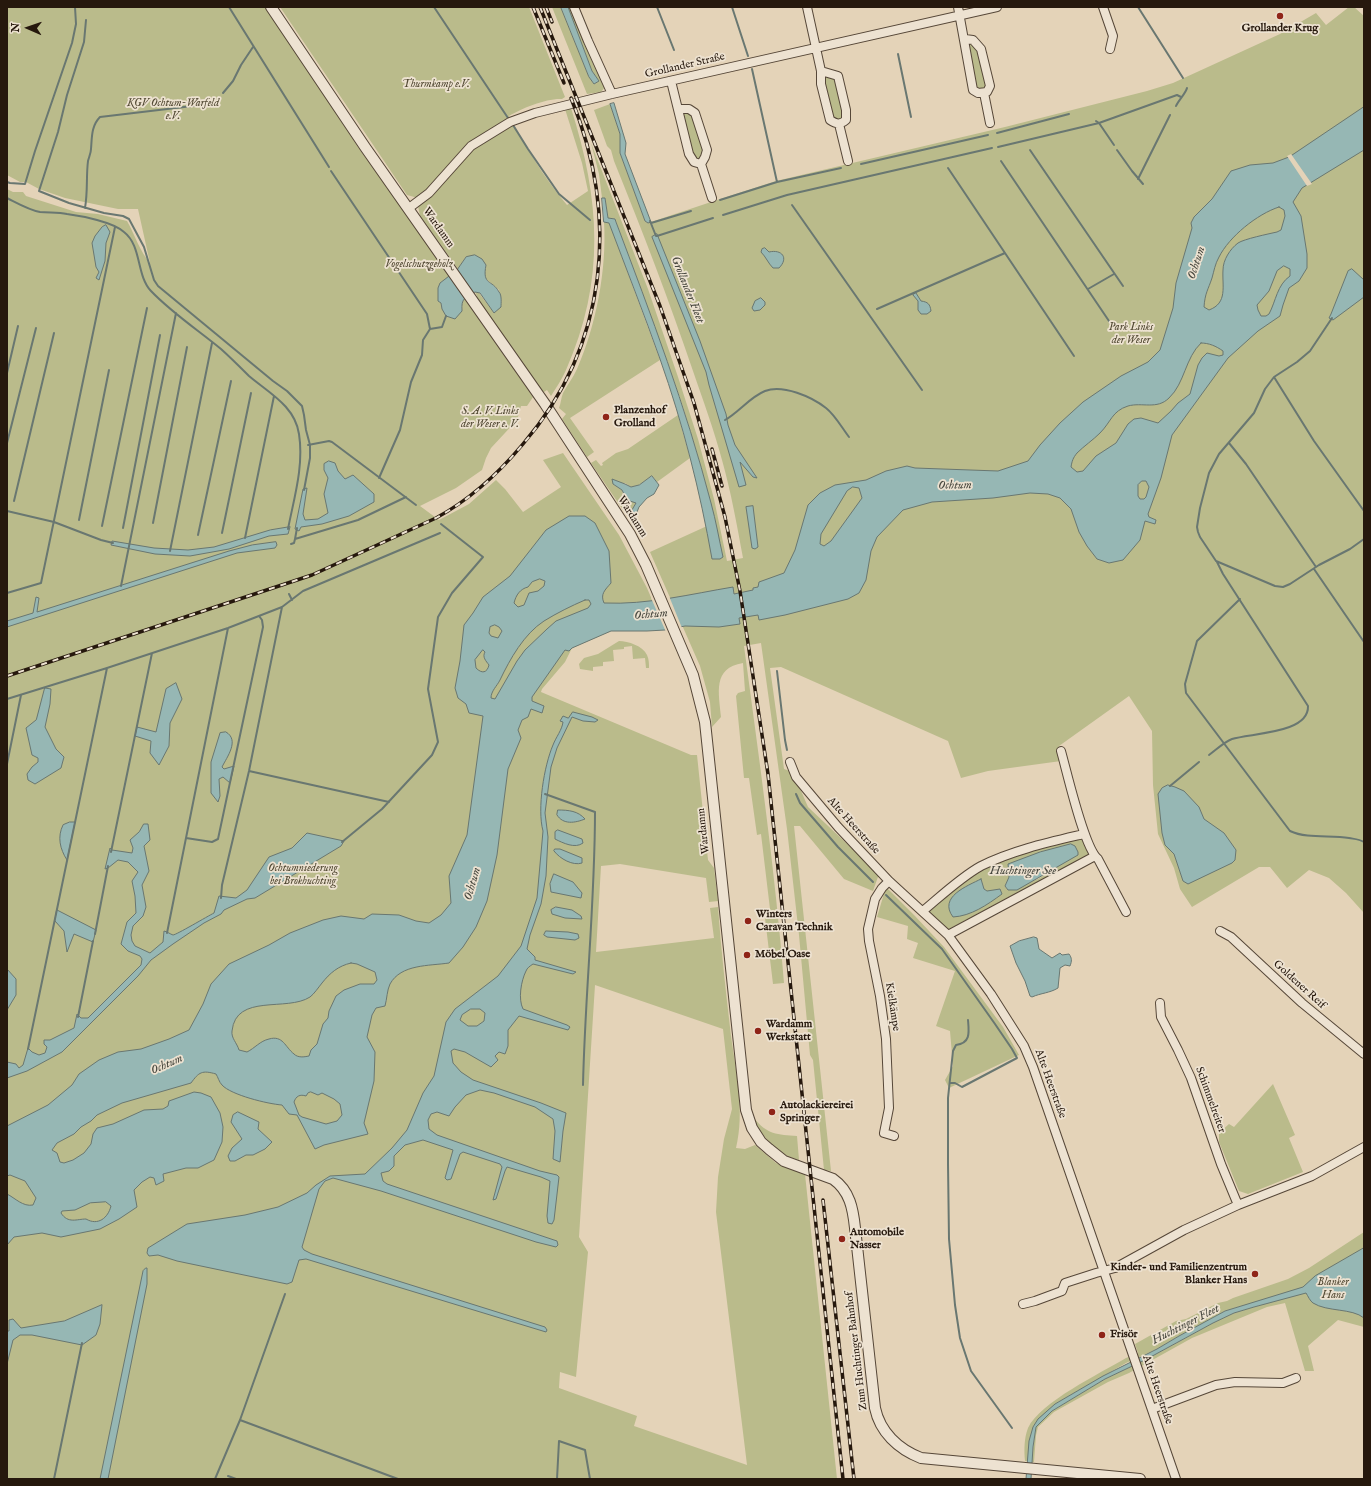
<!DOCTYPE html>
<html>
<head>
<meta charset="utf-8">
<style>
  body { margin:0 }
  #map { position:relative; width:1371px; height:1486px; overflow:hidden; background:#e4d3b8; font-family:"IM FELL English",serif }
  canvas { display:block }
  .frame { position:absolute; inset:0; border:8px solid #26180d; pointer-events:none }
  .north { position:absolute; left:8px; top:8px; width:40px; height:40px; -webkit-text-stroke:3px #ede2d1; paint-order:stroke; rotate:272deg; font-size:11px; font-weight:700; line-height:16px; text-align:center; color:#26180d }
  .north::after { content:''; display:block; margin:auto; width:14px; height:18px; background:#26180d; clip-path:polygon(50% 0,100% 100%,50% 72%,0 100%) }
</style>
</head>
<body>
<div id="map">
<canvas width="1371" height="1486"></canvas>
<div class="frame"></div>
<div class="north">N</div>
</div>
<script>
const g = document.querySelector('canvas').getContext('2d');
g.lineJoin = 'round';
function fill(path, color) { g.fillStyle = color; g.fill(path, 'evenodd'); }
function trace(path, color, width, dash) { g.strokeStyle = color; g.lineWidth = width; g.lineCap = dash ? 'butt' : 'round'; g.setLineDash(dash || []); g.stroke(path); }
function label(font, color, halo, rows, align = 'center') {
  g.font = font + ' "IM FELL English",serif'; g.lineWidth = 3.5; g.setLineDash([]); g.textBaseline = 'middle'; g.strokeStyle = halo; g.fillStyle = color; for (const [text, x, y, turn = 0] of rows) {
    g.save(); g.translate(x, y); g.rotate((+turn || 0) * Math.PI / 180); g.textAlign = isNaN(turn) ? turn : align; if (halo) g.strokeText(text, 0, 0); g.fillText(text, 0, 0); g.restore();
  }
}
fill(new Path2D(`
  M7 7H267L358 147 450 276 440 283 438 301 441 303 442 309 462 311V303L464 298 533 397 527 406H521L517 420 491 448 486 458 482 470 456 488 420 506 439 520 469 504 496 480 505 489 523 512 561 487 543 460 563 453 619 535 647 588 665 630 611 631 572 648 565 662 542 689 541 692 691 755H697L708 860 714 868 718 901 709 902 706 878 620 864 601 866 596 952 714 938 710 908 718 907C721 950 726 993 731 1036 736 1072 745 1112 736 1148L745 1149 755 1145 776 1163 805 1174 837 1479H7V189L13 192H23L26 196 76 212 98 214 127 221C135 235 140 252 150 263L138 209H118L65 198 39 189 26 182H20L7 175ZM595 985 723 1029 732 1109 724 1139 718 1177 716 1212 747 1465 634 1426 637 1416 559 1388 560 1372 576 1377 588 1252 579 1237Z
  M280 7H529L565 97 562 99C547 98 522 108 509 116 526 147 544 178 567 205L588 191 582 163 565 109 571 108C600 199 606 280 566 370 562 379 556 388 551 396L547 390 544 392 538 387 475 298 477 296 475 292 479 293 494 313 501 304 499 290 486 279 484 273 486 265 466 257 458 269 420 216 418 206 421 204 418 198 407 195Z
  M552 7H561L589 77 594 84 599 81 592 71 568 7H570L593 64 605 87 601 92 587 94Z
  M1349 7H1354L1364 16V913L1346 893 1329 878 1309 870 1287 888 1270 867H1259L1192 907 1180 889 1174 868 1158 834 1153 785 1152 731 1129 696 1059 746 1058 752 1061 761 988 771 961 778 948 741 781 667 770 668 784 769 793 772 808 807 879 874 873 891 844 879 800 826H794L831 1171 824 1170 813 1060 810 1055 799 935 787 829 761 643 744 646C759 758 775 870 784 983L773 984 765 918 770 909 761 834 757 835 749 778H744L736 696 738 693 745 691 743 663C712 668 719 693 721 717L712 727 710 702 700 666 650 552 707 526 715 524C707 483 694 443 682 404 661 342 638 281 615 219L608 218 605 198H602L599 174 591 143 648 289 678 377 698 439 714 499 727 561 743 558C737 525 731 492 722 460 714 430 703 400 693 371 669 300 642 230 614 161L611 150 607 146 594 110 610 104 620 134V153L645 221 648 223 720 199 776 181 1005 127 1147 91 1173 83 1280 34 1316 13 1326 25Z
  M972 43 980 55 987 84C985 89 981 91 976 87L968 44Z
  M825 75 835 79 843 113 841 120H833L823 83Z
  M690 111C698 120 707 147 701 158L697 159 693 157 681 113Z
  M604 222H609L660 360 570 418 594 452 587 457 562 419 566 414 559 408C561 403 561 398 563 393 567 385 573 378 577 369 596 326 607 269 604 222Z
  M678 415 690 458 657 482 652 476 639 485 631 487 625 483 613 484 622 490 624 497 636 503 629 515 623 510 591 463 596 460 601 466 603 465 602 463 616 453 628 449Z
  M619 641C628 641 643 646 647 655 649 659 649 664 649 668H646L645 658 633 659 632 646 624 647V649L613 650 614 661 603 662V666L593 667V671L580 669 579 664 584 658 598 654Z
  M1082 837 1090 855 1087 858 1024 889 947 930 929 912V909L962 883 981 870 1016 856 1045 847ZM1024 859 1056 868 1038 879 1008 890 1005 886 1009 877V864ZM981 879 984 889 987 891 977 910Z
  M886 887 915 916 944 947 1003 1027 1019 1055 949 1088 945 1080 953 1066 950 1031 936 1026 955 971 913 958 918 943 907 939 908 926 877 917Z
  M1273 1084 1295 1135 1289 1138 1303 1172 1248 1194 1239 1191 1219 1142V1133L1229 1124 1234 1127Z
  M754 1118C766 1134 778 1135 797 1136L799 1160C794 1158 788 1157 784 1154 774 1148 756 1130 754 1118Z
  M1364 1232V1327L1338 1320 1308 1346 1314 1371H1305L1285 1303 1267 1307 1192 1338 1129 1373 1108 1382 1054 1412 1038 1427 1036 1435 1034 1462H1031L1036 1427 1052 1411 1105 1379 1145 1360 1213 1323 1234 1313 1284 1298 1238 1307 1225 1311 1179 1336 1157 1349 1126 1363 1055 1404 1033 1427 1028 1461H1025C1024 1451 1024 1438 1028 1428 1040 1402 1101 1373 1126 1358L1138 1353 1135 1344 1176 1321 1186 1319 1218 1303 1227 1301 1233 1298 1288 1279 1309 1268Z`), '#babb8b');
const water = new Path2D(`
  M561 7H568L592 71 599 81 594 84 589 77Z
  M614 103 626 143 625 154 651 222 648 223 645 221 620 153V134L610 104Z
  M1364 107V150L1302 188 1293 202 1301 216 1307 254V268L1299 281 1289 288 1283 305 1280 316 1258 331 1228 358 1172 435 1161 478 1148 514 1149 517 1156 520 1155 524 1145 521 1140 540 1123 560 1109 563 1097 559 1087 546 1079 532 1071 509 1060 498 1048 494 1030 493 993 498 932 502 903 510 877 537 871 551 866 580 859 593 848 599 785 615 759 620 758 615 739 618 740 624 719 627 685 626 665 630 647 631H611L572 648 569 651 565 650 532 697V701L544 706 542 713 531 709 528 717 522 720 518 730 521 738 508 769 497 855 487 901 476 927 463 947 449 963C429 966 401 964 390 984 387 990 387 999 385 1006L376 1008 372 1015 367 1037 375 1052 374 1081 364 1123 368 1134 324 1145 315 1149 297 1115 289 1114 282 1105C268 1104 231 1095 222 1085 219 1082 218 1077 216 1074 202 1070 199 1072 191 1083L122 1103 97 1115 91 1121 81 1127 74 1134 57 1143 52 1150 57 1153 60 1162 64 1163 73 1160 84 1153 91 1144 93 1134 97 1128 113 1124 144 1110 163 1109 168 1106 169 1101 194 1092 201 1093 211 1097 220 1113 223 1127 222 1142 214 1160 198 1168H186L163 1174 164 1181 156 1185 154 1178 150 1177 142 1182 134 1190 137 1207 119 1219 100 1229 61 1237 42 1233 14 1237 7 1245V1194C15 1198 23 1207 33 1205L36 1198 25 1181 10 1175 7 1176V1126L48 1105 72 1085 79 1074 99 1060 118 1052 141 1049 169 1039 189 1030 203 1004 211 984 229 964 269 945 290 933 323 920 341 916 364 919 372 914 399 915 416 921 429 923 441 915 451 903 449 876 467 835 483 716 469 713 466 704 458 698 455 688 460 661 464 625 473 613 483 597 510 576 546 530 569 516H585L595 523 609 551 611 583C605 590 600 594 604 603 647 605 691 594 733 587L734 594 753 590V588L758 587 759 582 784 573 795 550 808 505 820 493 835 485 866 480 886 471 907 466 915 468 998 471 1028 461 1040 445 1060 423 1083 402 1121 376 1148 362 1160 350 1173 308 1176 283 1192 228 1191 223 1194 217 1212 199 1231 171 1250 165 1273 163 1289 157ZM1279 207 1284 210 1285 216 1281 230 1277 232C1268 234 1244 239 1238 243 1230 249 1223 260 1223 270 1222 286 1228 303 1209 310L1204 307C1205 293 1208 290 1212 278 1214 271 1215 264 1219 257 1229 237 1257 214 1279 207ZM1284 266 1290 269V276C1277 285 1276 301 1269 314L1266 316H1261L1258 310 1257 305 1269 291 1277 271ZM1201 343C1209 343 1216 346 1223 351V355L1219 356 1207 353 1202 358 1198 365 1190 394 1178 403 1171 411 1158 423 1141 418 1134 419 1128 424 1116 443 1096 456 1083 471 1077 472 1071 467C1072 461 1073 458 1077 453 1084 446 1093 440 1100 433 1111 422 1112 411 1128 406 1142 402 1157 410 1169 398 1185 383 1185 358 1201 343ZM1142 481H1146L1149 487 1146 497 1144 499H1140L1138 496V485ZM853 487 859 488 862 498 831 541 824 546 820 544 821 534 847 491ZM540 579 545 581 544 586 538 591 529 593 524 605 518 607 514 603C516 595 520 589 528 587L532 582ZM585 600H589L591 604 588 608 556 621 547 629 525 650 517 661 495 699 491 698C491 691 497 686 500 680 510 659 524 634 544 621 557 613 571 606 585 600ZM495 625 499 627 502 631 498 638 491 636 489 633 490 627ZM483 650 485 652C482 657 486 661 489 665 487 673 482 674 476 668L475 660ZM351 963 357 964 375 972 377 980 374 984H360L344 990 336 996 329 1011 328 1018 323 1024 317 1044 311 1050 309 1056C304 1057 298 1058 294 1054 285 1047 283 1035 269 1039 260 1041 255 1048 247 1052L239 1050C237 1043 231 1038 232 1031 236 993 287 1012 310 997 314 994 318 988 322 983 330 973 338 966 351 963ZM311 1092 318 1095 322 1093 334 1099 340 1104 342 1115 337 1121 326 1124 302 1117 299 1115 294 1102C296 1096 300 1094 306 1096L308 1093ZM106 1202 111 1206C108 1218 98 1226 86 1219 77 1219 68 1224 61 1213L62 1211 75 1210 90 1203Z
  M602 198H605L608 218 615 219 616 222C651 315 686 407 711 503 716 521 719 539 723 557L720 559H712C700 491 683 424 660 359 644 314 626 268 609 223L604 222Z
  M106 225 110 232 106 243 105 261 99 280 96 278 99 272 96 267 92 243 95 236 102 227Z
  M657 234 700 341 726 414 728 425 735 445 757 478 753 477 740 462 746 485 739 487 709 385 706 372 652 237Z
  M765 248 769 252C782 249 789 258 779 268H773C768 263 766 257 761 252L762 249Z
  M475 255 482 259 486 265C482 286 492 279 499 292 502 295 501 303 501 307L494 313 480 293 475 292C465 298 461 298 462 311L455 319 446 316 442 309 441 303 438 301V288L440 283 457 270 466 257Z
  M1352 269 1364 280V297L1333 320 1329 318 1331 314 1348 271Z
  M916 293 921 301C928 302 930 304 931 311L927 314H921L918 310V301L913 295Z
  M761 298 765 302V305L760 310 754 311 752 308 755 301Z
  M329 461 335 463 338 471 345 479 353 475 374 494V502L349 516 322 524 301 527 299 531 295 529 303 489 307 488 303 514 305 520 318 519 328 513 324 494 328 478 324 470V464Z
  M652 476 659 485 654 494 647 498 639 507 633 522 629 515 636 503 627 500 622 490 613 484 612 479 625 484 631 487 639 485Z
  M753 506 758 547 755 549 752 548 746 507Z
  M290 527 288 534 269 536 229 549 190 556 155 554 111 545 112 541 154 548 188 550 214 547 270 530Z
  M276 542 277 545 275 548 237 553 7 627V621L33 613 36 597 39 598 37 612 229 551 252 545Z
  M176 683 182 699 170 723 169 746 159 765 150 753 151 741 135 736 137 727 156 732 166 689Z
  M45 688 51 689 50 704 45 727 56 749 64 757 61 768 35 784 28 780 27 774 32 767 38 762V758L32 755 26 728 36 720Z
  M573 712 592 717 598 720 595 722 583 721 572 717 557 748 551 767 545 813 548 837 546 876 541 904 530 935 527 949 535 957V960L576 972 573 974 533 964C530 966 527 968 526 971 521 981 518 999 523 1009L567 1025 570 1027 568 1030 519 1016 508 1030V1046L505 1054 499 1052 495 1056 498 1060 491 1067 465 1052 454 1049 451 1051 453 1063 461 1072 473 1080 541 1103 566 1113 563 1131 560 1162 553 1159 555 1131 553 1119 535 1107 494 1093 480 1090 466 1095 455 1107 449 1116 437 1112 431 1114 428 1120 429 1129 437 1135 540 1171 557 1175 559 1177 554 1220 552 1224 548 1223 547 1216 550 1181 541 1177 507 1167 505 1171 496 1199 493 1200 502 1167 500 1164 463 1152 460 1154 451 1179 447 1180 445 1178 453 1150 423 1140 405 1145 394 1156V1166L389 1171 381 1173 383 1181 387 1184 557 1241 558 1245 556 1247 536 1242 381 1191 333 1178 325 1181 319 1189 302 1247 304 1250 312 1254 545 1327 547 1330 546 1332 306 1259 299 1260 292 1282 287 1284 177 1261 158 1255 149 1256 147 1253 148 1248 187 1224 245 1215 278 1207 307 1193 316 1185 330 1176 365 1174 392 1148 407 1130 423 1093 434 1076 446 1022 455 1009 498 976 521 946 537 898 543 831C537 809 544 766 553 745 556 737 562 730 563 722L560 721 563 716 568 718ZM471 1009H480L485 1013 484 1021 477 1026H468L460 1020 462 1015Z
  M226 732C240 740 227 757 222 767L224 769 234 766 230 783 223 777 219 779 220 796 218 802 211 793V762L220 733Z
  M1168 785 1175 787 1184 791 1199 807 1204 819 1224 833 1236 850 1235 860 1232 863 1188 884 1183 881 1174 854 1165 845 1162 833 1158 794 1162 788Z
  M558 810C569 810 578 811 585 819 575 823 563 825 557 815Z
  M70 822H75L67 860C60 849 57 837 63 825Z
  M144 824H148L150 840 144 846 149 871 142 885 146 907 143 916 133 926 131 935 132 941 135 946 150 953 163 942 164 931C168 932 170 934 173 935 176 935 208 916 214 913L219 896 236 898 247 890 269 857 292 848 307 833 344 841 341 846 255 898 247 899 224 910 221 914 204 923 173 944 151 960 138 976 62 1052 27 1071 7 1078V1062L16 1064 19 1068 23 1065 28 1048 32 1052 39 1055 45 1053 47 1047 44 1044V1040H50L74 1028 77 1014 81 1018H88L141 965 142 959 140 956 128 951 121 944 127 922 136 913 135 896 132 881 138 872 128 862 118 860 108 868 105 869 110 848 112 850 132 853 133 848 130 840 139 832Z
  M558 830 582 839 583 843C575 849 563 843 555 839V832Z
  M1071 844 1075 846 1078 852V855L1017 890H1008L1005 886 1009 877 1008 864 1040 852Z
  M555 849H560L582 858V863C573 866 560 859 554 851Z
  M554 874 573 882 582 893 581 898 551 892 550 884Z
  M981 879 984 889 987 891 1000 889 1002 894C987 905 971 916 953 917 938 897 967 886 981 879Z
  M556 907 572 910 581 916 582 919 565 918 552 914 551 910Z
  M57 910 96 930 93 942 74 934 67 952 64 931 55 921Z
  M546 931 568 932 578 934 579 938 575 940 547 937 544 935Z
  M1034 937 1037 938 1039 949 1052 958 1060 953 1062 955 1069 954C1072 958 1072 961 1070 966L1065 965 1060 968 1058 988C1050 993 1041 993 1032 997L1030 996 1025 981 1016 963 1010 946 1019 941Z
  M7 969 16 979V995L7 1010Z
  M238 1112 259 1122 258 1129 272 1142 265 1149 253 1155H246L235 1161H230L228 1156 232 1148 242 1139 231 1122 233 1115Z
  M1364 1248V1318C1352 1308 1327 1312 1313 1303 1310 1301 1308 1296 1306 1293L1254 1307 1234 1313 1213 1323 1145 1360 1105 1379 1052 1411 1036 1427 1033 1447 1031 1479H1026L1029 1441 1033 1427 1038 1419 1055 1404 1103 1376 1157 1349 1179 1336 1225 1311 1303 1287 1315 1276Z
  M146 1268H147V1284L108 1479H100L143 1271Z
  M102 1305 100 1324 96 1335 82 1345 32 1335H20L13 1340 7 1364V1331H9V1320L13 1319 21 1328 64 1321Z`);
fill(water, '#96b7b4');
trace(water, '#697771', 1);
fill(new Path2D(`
  M1291 154 1312 184 1307 186 1287 156Z
  M669 596 682 628 666 632 651 598Z`), '#e4d3b8');
trace(new Path2D(`
  M229 7 329 167
  M434 7 508 118
  M657 7 674 50
  M732 7 748 56
  M1138 7 1183 78
  M86 20 84 42 67 95 58 132 39 191 69 203 104 213 123 216 129 219 144 247 154 280 158 286 273 381 287 391 302 406 304 415 306 430 310 445V458L304 490
  M898 54 911 117
  M752 69 777 182
  M223 93 233 81 241 65 253 47
  M1176 106C1178 101 1186 93 1187 88
  M1096 121 1099 123 1114 145
  M513 125 528 149 559 194 590 220
  M997 133 1069 114
  M998 147 1099 123 1177 95 1181 97
  M1030 150 1123 286
  M1117 150 1132 171 1143 184
  M1001 161 1111 324
  M861 164 988 135
  M948 168 1074 356
  M331 171 427 314 430 329
  M1138 179 1170 115
  M7 182 10 183 25 184 35 151 72 43 76 24 75 7
  M7 198C17 203 29 210 40 212 49 213 58 212 67 214 82 216 113 222 124 232 142 246 136 275 151 291 172 313 198 330 221 349 231 358 240 367 249 376 269 393 295 406 299 434 304 466 294 498 288 529
  M720 200 777 182 841 168
  M792 205 922 390
  M85 208C88 191 86 177 88 161 89 157 91 153 91 149 92 138 91 126 100 117L201 105
  M723 215 787 195 992 148
  M650 221 656 236
  M651 223 691 211
  M657 236 713 218
  M1088 289 1114 274
  M877 309 1005 253
  M1332 318 1310 351 1297 362 1274 377 1265 389 1254 413 1219 454 1209 473 1200 508 1197 527 1198 532 1200 537 1216 561 1275 586 1283 587 1290 584 1319 565 1350 549 1364 539
  M7 373 18 326
  M1274 377 1314 441 1364 511
  M725 420C739 412 750 397 765 391 783 384 812 397 826 408 835 415 842 428 849 437
  M7 443 36 328
  M1229 443 1246 464 1316 567
  M308 445 329 441 332 442 416 505
  M379 478 400 430 411 382 422 355 423 340 430 329 442 327 446 316
  M14 501 54 333
  M7 511 54 522 101 540 113 543
  M79 520 109 370
  M153 523 187 347
  M102 526 147 308
  M123 528 160 335
  M222 533 251 393
  M198 535 231 381
  M245 538 274 396
  M295 539 297 528
  M291 544 294 543 295 539 358 520 406 497
  M170 551 212 343
  M1314 569 1364 642
  M121 586 176 313
  M7 593 41 583 115 227
  M289 594 292 600
  M1240 599 1197 641 1185 684 1186 693 1290 831C1307 839 1330 835 1349 838 1354 839 1359 839 1364 842
  M777 671 785 740 787 750
  M7 699 107 668 228 628 282 607 303 591 440 533
  M1209 755C1216 750 1224 742 1232 739 1250 733 1309 734 1308 706L1223 574 1217 562
  M7 764 21 695
  M249 771 389 802
  M1170 786 1199 762
  M545 794 595 812C595 903 585 994 583 1085
  M796 794 800 803 838 847 873 882
  M186 838 212 842 218 839 263 627 262 620 259 616
  M342 842 382 809 432 755 438 742 428 689 438 617 452 593 483 557 441 524
  M111 852 152 653
  M886 895 942 949 995 1024 1012 1049 1017 1058 962 1087 955 1083H950
  M221 898 222 885 249 771 282 607
  M167 933 228 628
  M95 934 108 866
  M78 1017 93 941
  M968 1020C969 1032 971 1043 956 1045L953 1051 948 1098V1164L949 1239 955 1305 960 1338 971 1371 1012 1428
  M28 1049 107 668
  M240 1420 398 1479
  M228 1476 236 1479
  M54 1479 82 1343
  M215 1479 240 1420 285 1294
  M557 1479 559 1441 585 1450 590 1479`), '#697771', 2);
const minor = new Path2D(`
  M574 7 588 41 612 94
  M807 7 821 71V84L830 120C836 124 840 125 846 120V110L838 76 821 71
  M958 7 973 90 978 93 987 92 990 86 981 49 973 40 965 39
  M1103 7 1113 36 1110 49
  M671 81 689 154 694 162 701 164 705 157 707 150 695 113 689 109H678
  M984 93 990 123
  M839 124 848 161
  M701 164 712 198
  M409 208 429 193 471 146 510 122 535 113 612 94 997 7
  M1061 751C1067 772 1084 848 1098 859L1126 912
  M790 762 796 777 838 827 889 881 948 935 991 994 1024 1046 1033 1067 1176 1479
  M889 881 882 888 875 899 868 929 869 941 880 996 886 1039 889 1108 884 1133 894 1136
  M923 911C941 896 961 877 981 866 1013 850 1050 842 1084 834
  M1220 931 1231 937 1302 1003 1364 1054
  M948 935 1095 856
  M1160 1003 1161 1017 1178 1050 1191 1078 1221 1164 1238 1205
  M1023 1304 1035 1301 1062 1291 1065 1283 1096 1273 1115 1268 1184 1230 1238 1205 1312 1176 1364 1147
  M1152 1409 1216 1385 1235 1382 1283 1383 1296 1378`);
const tertiary = new Path2D(`
  M271 7 365 147 545 404 630 534 646 565 693 675 705 722 746 1110 752 1128 761 1142 769 1149 784 1161 833 1179C850 1191 853 1209 855 1228L875 1408C880 1432 898 1449 921 1458L1140 1479`);
trace(minor, '#564738', 10);
trace(tertiary, '#564738', 12);
trace(minor, '#ede2d1', 8);
trace(tertiary, '#ede2d1', 10);
const rail = new Path2D(`
  M533 7 564 83
  M540 7 660 306 694 403 725 517 740 591 768 774 843 1479
  M546 7 552 22
  M712 449 722 486
  M7 676 312 575 436 518C471 499 498 474 523 444 608 345 620 217 571 98
  M823 1200 854 1479`);
trace(rail, '#26180d', 3.5);
trace(rail, '#ede2d1', 2, [6]);
for (const [x, y, r, color] of [
  [1280,16,4,"#8f2418"],
  [606,417,4,"#8f2418"],
  [748,921,4,"#8f2418"],
  [747,955,4,"#8f2418"],
  [758,1031,4,"#8f2418"],
  [772,1112,4,"#8f2418"],
  [842,1239,4,"#8f2418"],
  [1255,1274,4,"#8f2418"],
  [1102,1335,4,"#8f2418"]
]) { const dot = new Path2D(); dot.arc(x, y, r, 0, 2 * Math.PI); g.fillStyle = color; g.fill(dot); trace(dot, '#ede2d1', 1.5); }
label('bold 11px', '#26180d', '#ede2d1', [
  ["Grollander Krug",1280,29,"center"],
  ["Planzenhof",614,411],
  ["Grolland",614,424],
  ["Winters",756,915],
  ["Caravan Technik",756,928],
  ["Möbel Oase",755,955],
  ["Wardamm",766,1025],
  ["Werkstatt",766,1038],
  ["Autolackiereirei",780,1106],
  ["Springer",780,1119],
  ["Automobile",850,1233],
  ["Nasser",850,1246],
  ["Kinder- und Familienzentrum",1247,1268,"right"],
  ["Blanker Hans",1247,1281,"right"],
  ["Frisör",1110,1335]
], 'left');
label('11px', '#26180d', '#ede2d1', [
  ["Grollander Straße",685,66,-13],
  ["Wardamm",438,228,55],
  ["Wardamm",632,517,58],
  ["Alte Heerstraße",853,826,48],
  ["Wardamm",704,831,-96],
  ["Goldener Reif",1299,985,42],
  ["Kielkämpe",892,1007,81],
  ["Alte Heerstraße",1050,1084,70],
  ["Schimmelreiter",1210,1100,70],
  ["Zum Huchtinger Bahnhof",857,1351,-97],
  ["Alte Heerstraße",1157,1390,71]
]);
label('italic 11px', '#524933', '#ede2d1', [
  ["Thurmkamp e.V.",436,85],
  ["KGV Ochtum-Warfeld",173,104],
  ["e.V.",173,117],
  ["Vogelschutzgehölz",419,265],
  ["Park Links",1131,328],
  ["der Weser",1131,341],
  ["S. A. V. Links",490,412],
  ["der Weser e. V.",490,425],
  ["Ochtumniederung",303,869],
  ["bei Brokhuchting",303,882],
  ["Blanker",1333,1283],
  ["Hans",1333,1296]
]);
label('italic 12px', '#48483f', '#ede2d1', [
  ["Ochtum",1197,263,-72],
  ["Grollander Fleet",687,290,68],
  ["Ochtum",955,486,-1],
  ["Ochtum",651,615,-5],
  ["Huchtinger See",1023,872],
  ["Ochtum",473,884,-74],
  ["Ochtum",167,1065,-24],
  ["Huchtinger Fleet",1186,1325,-27]
]);
</script>
</body>
</html>
